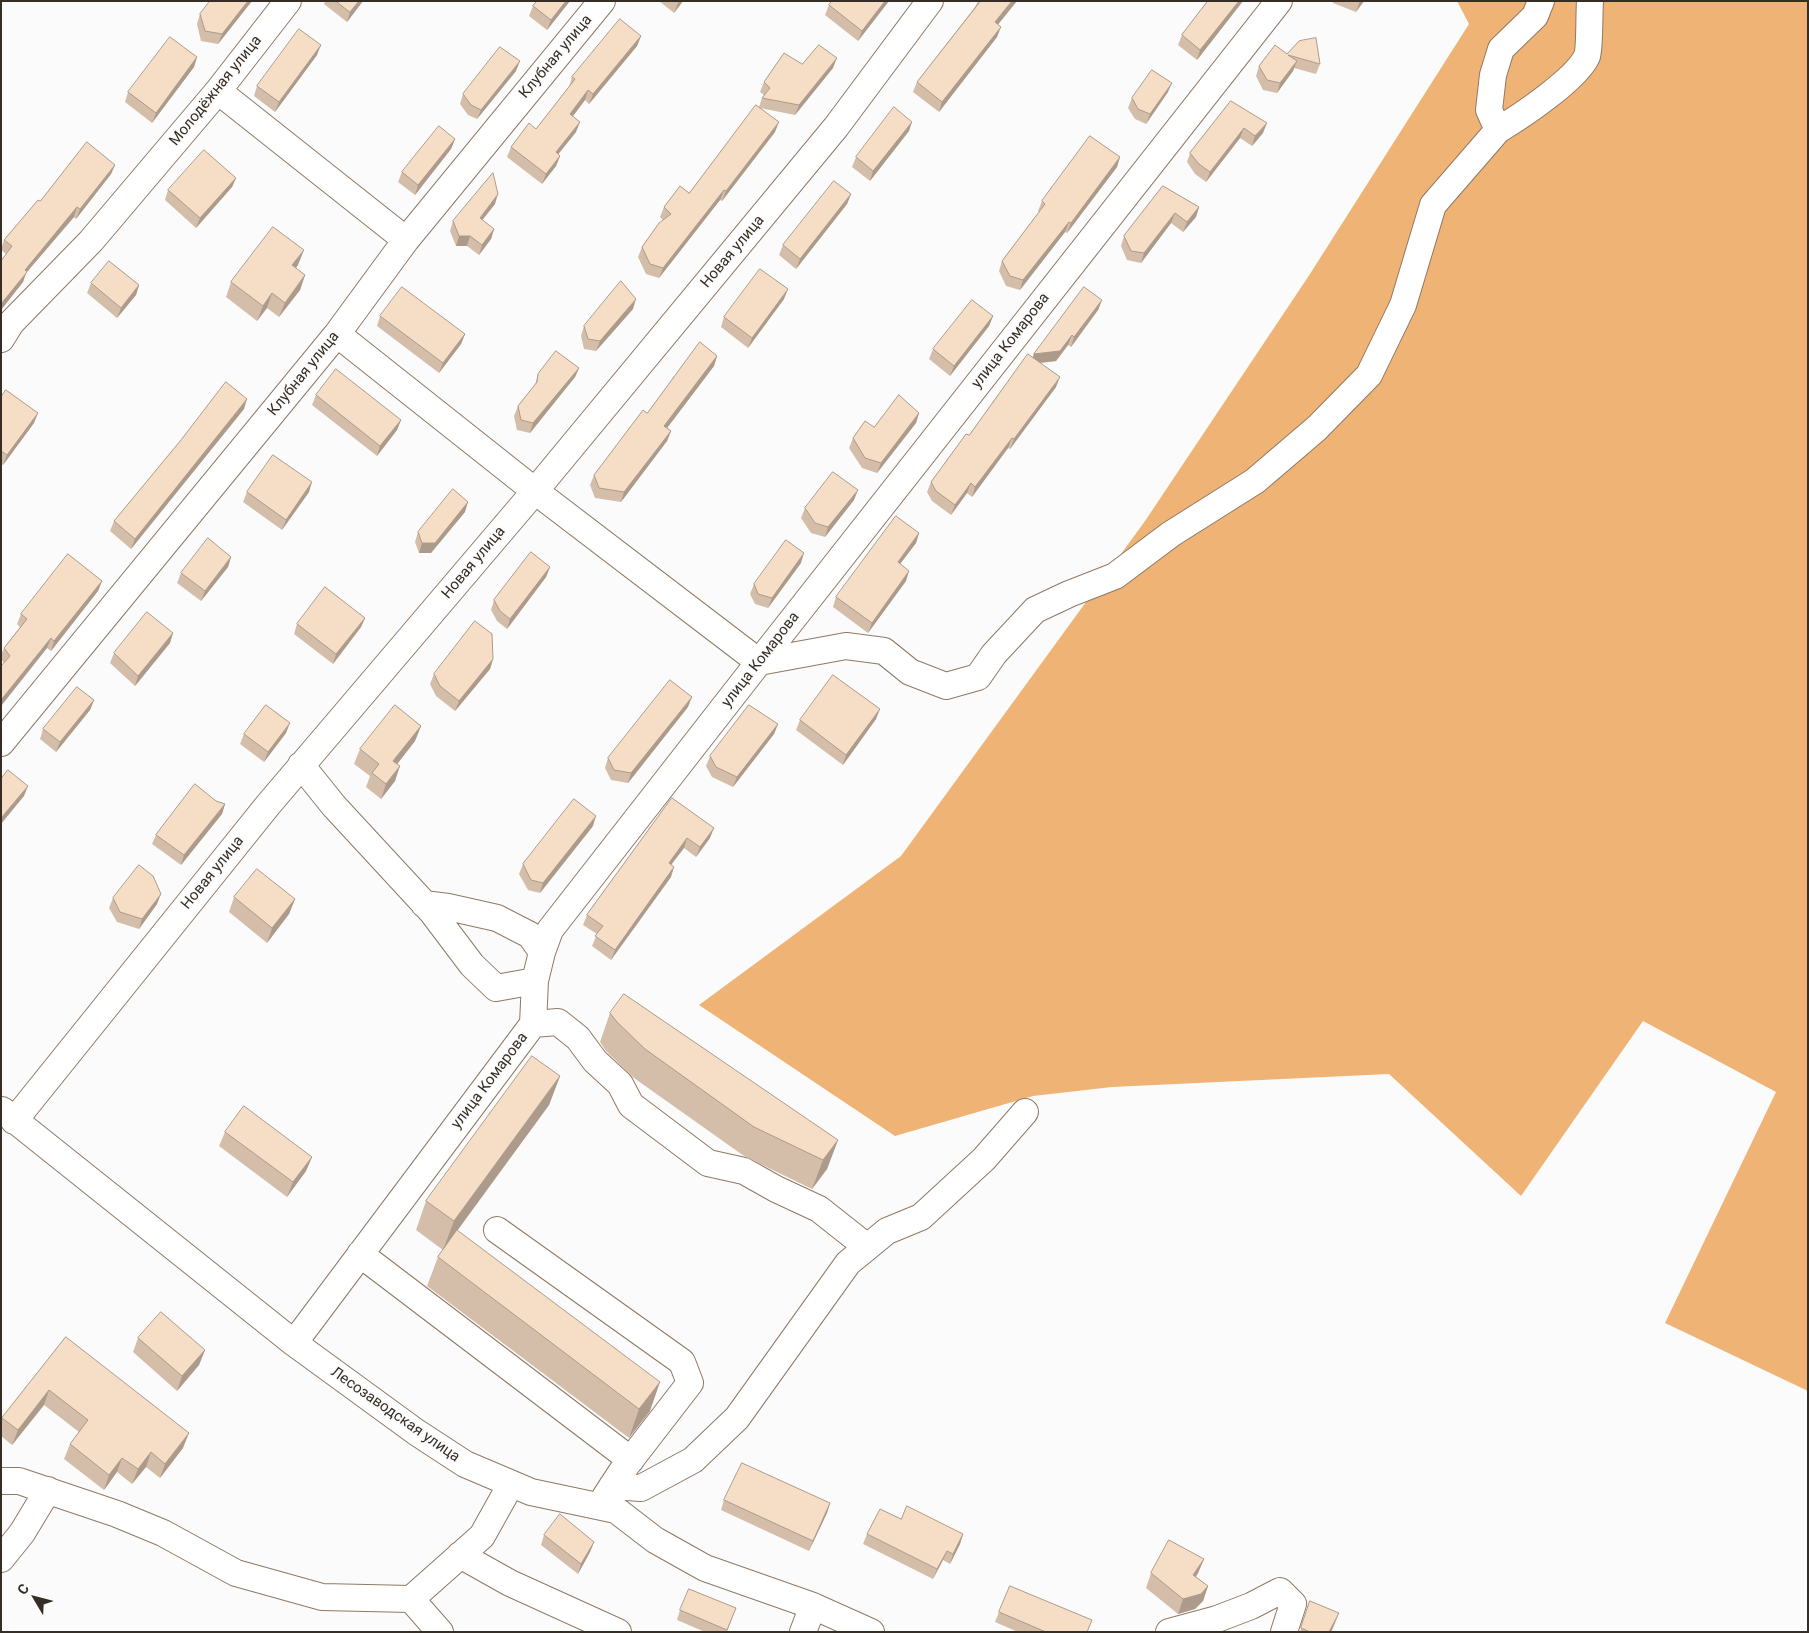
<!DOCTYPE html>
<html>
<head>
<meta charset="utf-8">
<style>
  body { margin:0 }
  #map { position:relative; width:1809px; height:1633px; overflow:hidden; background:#fbfbfb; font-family:Roboto,sans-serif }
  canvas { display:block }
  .frame { position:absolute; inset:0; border:2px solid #362d24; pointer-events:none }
  .north { position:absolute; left:10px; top:1573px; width:50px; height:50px; -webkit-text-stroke:4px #fbfbfb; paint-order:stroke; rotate:307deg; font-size:14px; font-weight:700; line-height:20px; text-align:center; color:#362d24 }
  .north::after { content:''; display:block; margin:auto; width:18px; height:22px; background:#362d24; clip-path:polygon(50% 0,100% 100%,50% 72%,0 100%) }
</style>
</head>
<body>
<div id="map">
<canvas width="1809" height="1633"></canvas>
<div class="frame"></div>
<div class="north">С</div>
</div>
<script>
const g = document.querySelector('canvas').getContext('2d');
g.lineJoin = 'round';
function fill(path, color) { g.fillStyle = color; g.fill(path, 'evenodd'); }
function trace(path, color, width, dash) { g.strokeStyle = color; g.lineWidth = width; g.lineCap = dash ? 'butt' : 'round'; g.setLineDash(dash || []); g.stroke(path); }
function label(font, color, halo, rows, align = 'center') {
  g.font = font + ' Roboto,sans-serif'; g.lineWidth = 4; g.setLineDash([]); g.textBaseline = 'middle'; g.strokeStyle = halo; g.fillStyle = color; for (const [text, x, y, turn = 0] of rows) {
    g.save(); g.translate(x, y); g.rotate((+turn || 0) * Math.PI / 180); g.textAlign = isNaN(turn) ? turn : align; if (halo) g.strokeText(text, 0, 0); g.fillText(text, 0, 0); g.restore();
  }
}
fill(new Path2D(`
  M1457 1H1808V1391L1665 1323 1776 1092 1643 1021 1521 1196 1389 1074 1112 1087 1033 1096 895 1136 699 1005 901 856 1145 521 1308 277 1469 24Z`), '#efb376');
const minor = new Path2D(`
  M218 91 406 240
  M1498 130C1520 117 1577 79 1587 56 1590 48 1589 12 1590 1
  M337 334 535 491 759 662 846 646 884 651 910 672 946 686 978 677 994 654 1035 610 1069 594 1115 576 1171 534 1255 481 1317 428 1369 375 1403 305 1433 205 1498 130 1489 110 1493 75 1501 49 1535 16 1541 1
  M1 339 11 323 91 241 218 91 288 1
  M1 743 337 334 406 240 602 1
  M301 765 334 806 432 912 472 965 496 988 535 981
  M424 904 448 907 497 918 530 935 542 952
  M533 1024 558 1022 578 1038 595 1061 620 1084 631 1105 708 1163 744 1171 776 1189 819 1209 867 1247
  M2 1110 294 1343 416 1432 465 1464 531 1492 616 1510 655 1540 705 1568 813 1606 871 1632
  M14 1121 268 805 535 491 836 127 930 1
  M497 1230 682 1362 690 1383 622 1471 605 1497
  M360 1254 631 1460
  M294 1343 533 1024 535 981 542 952 550 930 759 662 1279 1
  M1 1481H19L117 1514 163 1533 236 1573 322 1597 411 1599 482 1536 511 1484
  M612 1486 641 1488 693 1460 737 1418 848 1263 887 1231 921 1217 984 1159 1025 1112
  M460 1555 510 1583 618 1632
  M1 1559 22 1533 48 1490
  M411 1599 440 1632
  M803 1632 813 1606
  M1169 1632 1217 1619 1251 1606 1280 1591 1293 1604 1284 1632`);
trace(minor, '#8f7964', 28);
trace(minor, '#fff', 26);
fill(new Path2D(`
  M252 1 218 44 201 41 197 24 200 14Z
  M325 1H363L347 22 324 4Z
  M537 1H570L547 30 529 16 533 6Z
  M659 1H683L674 13Z
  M832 1H889L858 41 825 15 829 5Z
  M978 1H1017L998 24 997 37 939 112 913 92 917 82 975 7Z
  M1208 1H1243L1197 60 1178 45 1182 35Z
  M1333 1H1364L1356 12 1333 3Z
  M641 36 637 46 589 104 585 100 573 116 576 132 558 154 560 156 556 166 542 184 507 157 511 147 536 129 569 87 572 77Z
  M1287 54 1320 64 1316 74 1294 68 1293 71 1277 93 1263 90 1256 76 1259 66Z
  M317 55 275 112 254 96 257 86Z
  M197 57 194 67 152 123 125 102 128 92Z
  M802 64 833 68 795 115 760 108 775 132 722 201 720 200 659 278 646 274 638 257 642 247 663 220 660 217 664 207 689 193 759 107 762 98 764 95 760 92 764 82Z
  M516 71 477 119 468 115 460 104 463 94Z
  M1168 92 1146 124 1135 119 1128 108 1132 98Z
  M1231 101 1263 133 1252 146 1240 138 1206 182 1195 174 1187 162 1190 153Z
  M909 131 870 181 852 167 856 157Z
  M455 139 451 149 415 195 398 182 402 172Z
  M1120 157 1117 167 1067 233 1065 232 1020 290 1006 286 999 271 1002 261 1039 212 1038 211 1042 201Z
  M115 165 111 174 76 219 74 217 26 273 23 282 1 310V261L6 254 1 250V249L4 240 40 201Z
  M236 178 232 187 196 228 165 200 168 190Z
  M1163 186 1199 207 1196 217 1183 232 1171 223 1141 263 1127 260 1121 246 1124 236Z
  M851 194 847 204 796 269 779 255 783 245Z
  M495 204 482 220 494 229 491 239 479 255 467 246H456L450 231 453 221Z
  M298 265 296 268 305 275 300 290 279 317 267 308 257 321 226 297 231 282Z
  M91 283 139 285 136 295 117 318 87 293Z
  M784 299 748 348 721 327 724 317Z
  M1102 300 1098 310 1071 347 1068 345 1056 361 1040 363 1056 387 1010 449 1008 448 972 497 967 493 951 515 932 501 927 492 931 482 1033 357 1034 354Z
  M633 309 596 351 584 349 581 336 584 326Z
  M380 316 465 334 461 344 439 373 377 326Z
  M993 316 989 326 950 376 929 359 933 349Z
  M717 356 714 366 667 428 671 431 667 441 621 502 595 498 590 485 594 475 647 413Z
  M579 368 575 377 530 433 517 430 514 416 518 406 535 385 538 374Z
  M316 395 401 420 397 430 377 456 312 405Z
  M1 397 34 423 3 465 1 464Z
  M244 409 131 549 110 531 114 521Z
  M919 413 916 423 877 473 862 468 849 448 853 438 874 427Z
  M247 492H309L282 530 243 502Z
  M854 500 825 537 811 533 801 518 805 508Z
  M465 512 431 553H419L415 542 418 532Z
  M919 533 916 543 900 564 906 581 868 633 833 607 836 597Z
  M231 557 228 567 201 601 177 583 181 573Z
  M801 563 768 608 755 604 750 594 754 584Z
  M550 567 546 577 507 629 497 621 491 610 494 600Z
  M102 581 98 591 51 651 47 648 1 706V666L4 663 1 659V655L4 648 20 627 17 624 21 614Z
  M365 618 361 627 333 664 294 634 297 624Z
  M173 633 170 643 135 686 110 663 114 653Z
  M493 659 490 669 455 711 436 696 430 684 434 674Z
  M94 700 90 710 56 752 40 739 43 729Z
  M688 707 628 783 611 780 605 768 608 758Z
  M876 719 843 765 796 730 800 720Z
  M778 724 774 734 733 787 712 777 706 766 710 756Z
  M421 726 415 741 397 764 395 781 381 799 366 787 370 776 354 764 360 749Z
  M286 733 264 762 240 744 244 734Z
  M672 798 710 838 696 857 684 848 671 864V877L611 960 592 946 597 934 583 925 587 915Z
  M216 801 225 804 222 814 181 865 152 844 156 835Z
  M593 826 540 893 528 890 519 874 523 864Z
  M234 897 295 899 289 914 267 943 229 912Z
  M113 898 157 904 139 929 117 922 109 908Z
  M610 1013 838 1140 827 1169 812 1189 744 1156 634 1078 606 1051 600 1042Z
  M560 1076 549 1105 457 1231 650 1411 629 1438 427 1286 438 1257 443 1250 416 1230 426 1201Z
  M225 1132 312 1157 306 1171 287 1197 219 1146Z
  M66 1337 183 1448 160 1478 146 1467 132 1484 117 1472 104 1490 64 1459 70 1444 79 1432 44 1405 12 1445 1 1436V1421L2 1418Z
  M138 1338 205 1350 199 1365 177 1391 133 1352Z
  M724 1500 830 1503 827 1513 809 1551 721 1510Z
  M901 1519 963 1534 960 1544 950 1564 943 1560 933 1579 863 1544 867 1534Z
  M544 1535 594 1542 590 1552 578 1574 541 1545Z
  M1204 1559 1198 1573 1196 1577 1208 1586 1203 1601 1195 1609 1178 1614 1146 1588 1151 1573Z
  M1310 1601 1335 1623 1331 1632H1300Z
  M736 1608 727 1632H705L677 1620 680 1610Z
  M999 1612 1092 1620 1087 1632H1018L995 1622Z`), '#d4beaa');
fill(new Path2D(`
  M248 1H252L218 44 222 34Z
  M359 1H363L347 22 350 12Z
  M566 1H570L547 30 551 20Z
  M679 1H683L674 13 678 3Z
  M885 1H889L858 41 862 31Z
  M1012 1H1017L992 32 995 22Z
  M1239 1H1243L1197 60 1200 50Z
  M1360 1H1364L1356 12Z
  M1001 27 997 37 939 112 942 102Z
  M641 36 637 46 589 104 593 94Z
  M321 45 317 55 275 112 279 102Z
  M197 57 194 67 152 123 156 113Z
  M837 58 833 68 795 115 799 105Z
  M520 61 516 71 477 119 481 110Z
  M1297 61 1293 71 1277 93 1280 83Z
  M1172 83 1168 92 1146 124 1150 114Z
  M588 90 585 100 567 124 570 114Z
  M580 122 576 132 552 162 556 152Z
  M779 122 775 132 722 201 726 191Z
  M912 122 909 131 870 181 873 171Z
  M1267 123 1263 133 1252 146 1255 136Z
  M1244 128 1240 138 1206 182 1210 172Z
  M455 139 451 149 415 195 418 185Z
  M560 156 556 166 542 184 546 174Z
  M1120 157 1117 167 1067 233 1071 223Z
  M115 165 111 174 76 219 80 209Z
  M236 178 232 187 196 228 200 218Z
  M724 190 720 200 659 278 663 268Z
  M498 194 495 204 476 228 480 218Z
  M851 194 847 204 796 269 800 259Z
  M77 207 74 217 26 273 23 282 1 310V304L25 270Z
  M1199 207 1196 217 1183 232 1187 222Z
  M1175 213 1171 223 1141 263 1144 253Z
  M1069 222 1065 232 1020 290 1023 280Z
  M494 229 491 239 479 255 482 245Z
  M459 236H470L467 246H456Z
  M304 250 298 265 287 280 292 265Z
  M305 275 300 290 279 317 285 303Z
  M139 285 136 295 117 318 121 308Z
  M788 289 784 299 748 348 752 338Z
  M272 293 267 308 257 321 263 306Z
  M636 299 633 309 596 351 600 341Z
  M1102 300 1098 310 1071 347 1074 337Z
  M993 316 989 326 950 376 954 366Z
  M465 334 461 344 439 373 443 363Z
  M1072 335 1068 345 1056 361 1030 364 1034 354Z
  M717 356 714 366 661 436 664 426Z
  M579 368 575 377 530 433 533 423Z
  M1060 377 1056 387 1010 449 1014 439Z
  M247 399 244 409 131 549 135 539Z
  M38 413 34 423 3 465 7 455Z
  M919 413 916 423 877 473 881 463Z
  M401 420 397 430 377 456 380 446Z
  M671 431 667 441 621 502 624 492Z
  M1012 438 1008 448 972 497 975 487Z
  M312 482 309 492 282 530 286 520Z
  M971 483 967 493 951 515 955 505Z
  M858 490 854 500 825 537 828 527Z
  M468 502 465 512 431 553H419L422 543Z
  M919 533 916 543 894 572 898 562Z
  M804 553 801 563 768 608 772 598Z
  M231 557 228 567 201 601 205 591Z
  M550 567 546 577 507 629 510 619Z
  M909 571 906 581 868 633 872 623Z
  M102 581 98 591 51 651 54 641Z
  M365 618 361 627 333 664 336 654Z
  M173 633 170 643 135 686 138 676Z
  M51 638 47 648 1 706V700Z
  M493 659 490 669 455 711 459 701Z
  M692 697 688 707 628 783 631 773Z
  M94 700 90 710 56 752 60 742Z
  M880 709 876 719 843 765 846 755Z
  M290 723 286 733 264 762 268 752Z
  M778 724 774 734 733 787 737 777Z
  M421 726 415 741 388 776 393 761Z
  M400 766 395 781 381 799 386 784Z
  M28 786 24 796 1 824V818Z
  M225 804 222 814 181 865 184 855Z
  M596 816 593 826 540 893 543 883Z
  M714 828 710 838 696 857 700 847Z
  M687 838 684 848 665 873 669 863Z
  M674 867 671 877 611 960 615 950Z
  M161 894 157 904 139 929 142 919Z
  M295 899 289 914 267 943 272 928Z
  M560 1076 549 1105 443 1250 454 1221Z
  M838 1140 827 1169 812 1189 823 1160Z
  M312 1157 306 1171 287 1197 293 1182Z
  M205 1350 199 1365 177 1391 182 1376Z
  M660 1382 650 1411 629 1438 639 1409Z
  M49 1390 44 1405 12 1445 18 1430Z
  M189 1433 183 1448 160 1478 165 1464Z
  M151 1452 146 1467 132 1484 138 1469Z
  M122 1458 117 1472 104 1490 109 1475Z
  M830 1503 827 1513 809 1551 813 1541Z
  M963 1534 960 1544 950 1564 953 1554Z
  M594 1542 590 1552 578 1574 581 1564Z
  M947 1551 943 1560 933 1579 937 1569Z
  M1204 1559 1198 1573 1187 1589 1193 1575Z
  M1208 1586 1203 1601 1195 1609 1178 1614 1183 1599Z
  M1339 1613 1335 1623 1331 1632H1329Z`), '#ac9b8b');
const building = new Path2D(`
  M210 1H248L222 34 205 31 200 14Z
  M336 1H359L350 12Z
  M537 1H566L551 20 533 6Z
  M832 1H885L862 31 829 5Z
  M978 1H1012L995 22 1001 27 942 102 917 82 979 3Z
  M1208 1H1239L1200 50 1182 35Z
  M620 19 641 36 593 94 588 90 570 114 580 122 556 152 560 156 546 174 511 147 529 123 536 129 575 79 572 77Z
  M299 29 321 45 279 102 257 86Z
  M170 37 197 57 156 113 128 92Z
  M1316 38 1320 64 1288 55 1297 61 1280 83 1267 80 1259 66 1275 45 1287 54 1299 41Z
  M819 45 837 58 799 105 762 98 770 88 764 82 784 53 802 64Z
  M500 47 520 61 481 110 471 105 463 94Z
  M1152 70 1172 83 1150 114 1138 109 1132 98Z
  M1231 101 1267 123 1255 136 1244 128 1210 172 1199 164 1190 153Z
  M756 105 779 122 726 191 724 190 663 268 650 264 642 247 659 223 671 214 664 207 680 186 689 193Z
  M894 107 912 122 873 171 856 157Z
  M439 126 455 139 418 185 402 172Z
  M1090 136 1120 157 1071 223 1069 222 1023 280 1010 276 1002 261 1045 204 1042 201Z
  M87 142 115 165 80 209 77 207 25 270 27 272 1 304V261L12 246 4 240 38 200 40 201Z
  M204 150 236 178 200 218 168 190Z
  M493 173 498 194 480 218 494 229 482 245 470 236H459L453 221Z
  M834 181 851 194 800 259 783 245Z
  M1163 186 1199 207 1187 222 1175 213 1144 253 1131 251 1124 236Z
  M273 227 304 250 292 265 305 275 285 303 272 293 263 306 231 282Z
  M109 261 139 285 121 308 91 283Z
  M760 269 788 289 752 338 724 317Z
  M621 281 636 299 600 341 588 339 584 326Z
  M402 287 465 334 443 363 380 316Z
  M1084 287 1102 300 1074 337 1072 335 1060 351 1034 354Z
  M972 300 993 316 954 366 933 349Z
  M700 342 717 356 664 426 671 431 624 492 599 488 594 475 643 410 647 413Z
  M556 351 579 368 533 423 521 420 518 406 537 382 538 374Z
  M1028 354 1060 377 1014 439 1012 438 975 487 971 483 955 505 936 491 931 482 966 434 969 435Z
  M336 369 401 420 380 446 316 395Z
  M226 382 247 399 135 539 114 521 181 440Z
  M6 390 38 413 7 455 1 451V397Z
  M899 395 919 413 881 463 865 458 853 438 865 421 874 427Z
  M273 455 312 482 286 520 247 492Z
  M833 472 858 490 828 527 815 523 805 508Z
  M453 489 468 502 435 543H422L418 532Z
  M896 516 919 533 898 562 909 571 872 623 836 597Z
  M208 538 231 557 205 591 181 573Z
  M786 540 804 553 772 598 758 594 754 584Z
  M531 552 550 567 510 619 500 611 494 600Z
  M68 554 102 581 54 641 51 638 1 700V666L10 656 4 648 27 619 21 614Z
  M325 587 365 618 336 654 297 624Z
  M147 612 173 633 138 676 114 653Z
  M475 621 492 634 493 659 459 701 440 686 434 674Z
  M833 675 880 709 846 755 800 720Z
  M670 680 692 697 631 773 614 770 608 758Z
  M77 687 94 700 60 742 43 729Z
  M266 705 290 723 268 752 244 734Z
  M395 705 421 726 393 761 400 766 386 784 372 773 379 764 360 749Z
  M749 705 778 724 737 777 716 767 710 756Z
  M8 770 28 786 1 818V779Z
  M195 784 216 801 225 804 184 855 156 835Z
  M672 798 714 828 700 847 687 838 669 863 674 867 615 950 595 936 603 926 587 915Z
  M574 799 596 816 543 883 531 880 523 864Z
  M139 865 153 876 161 894 142 919 120 912 113 898Z
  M257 869 295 899 272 928 234 897Z
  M624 994 838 1140 823 1160 754 1127 645 1049 617 1022 610 1013Z
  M532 1056 560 1076 454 1221 426 1201Z
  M244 1106 312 1157 293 1182 225 1132Z
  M457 1230 660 1382 639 1409 438 1257Z
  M161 1312 205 1350 182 1376 138 1338Z
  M66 1337 189 1433 165 1464 151 1452 138 1469 122 1458 109 1475 70 1444 88 1420 49 1390 18 1430 2 1418Z
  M742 1463 830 1503 813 1541 724 1500Z
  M907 1506 963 1534 953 1554 947 1551 937 1569 867 1534 880 1509 901 1519Z
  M560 1514 594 1542 581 1564 544 1535Z
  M1169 1540 1204 1559 1193 1575 1208 1586 1201 1594 1183 1599 1151 1573Z
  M1010 1586 1092 1620 1087 1632H1046L999 1612Z
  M689 1589 736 1608 727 1630 680 1610Z
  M1310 1601 1339 1613 1329 1632H1310L1301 1628Z`);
fill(building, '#f6ddc6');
trace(building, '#ac9b8b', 1);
label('15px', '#362d24', '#fbfbfb', [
  ["Клубная улица",556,57,-50],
  ["Молодёжная улица",216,91,-51],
  ["Новая улица",733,252,-50],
  ["улица Комарова",1011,341,-52],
  ["Клубная улица",304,374,-51],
  ["Новая улица",474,563,-50],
  ["улица Комарова",761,660,-52],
  ["Новая улица",213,873,-51],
  ["улица Комарова",490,1081,-53],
  ["Лесозаводская улица",395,1415,35]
]);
</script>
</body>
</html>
